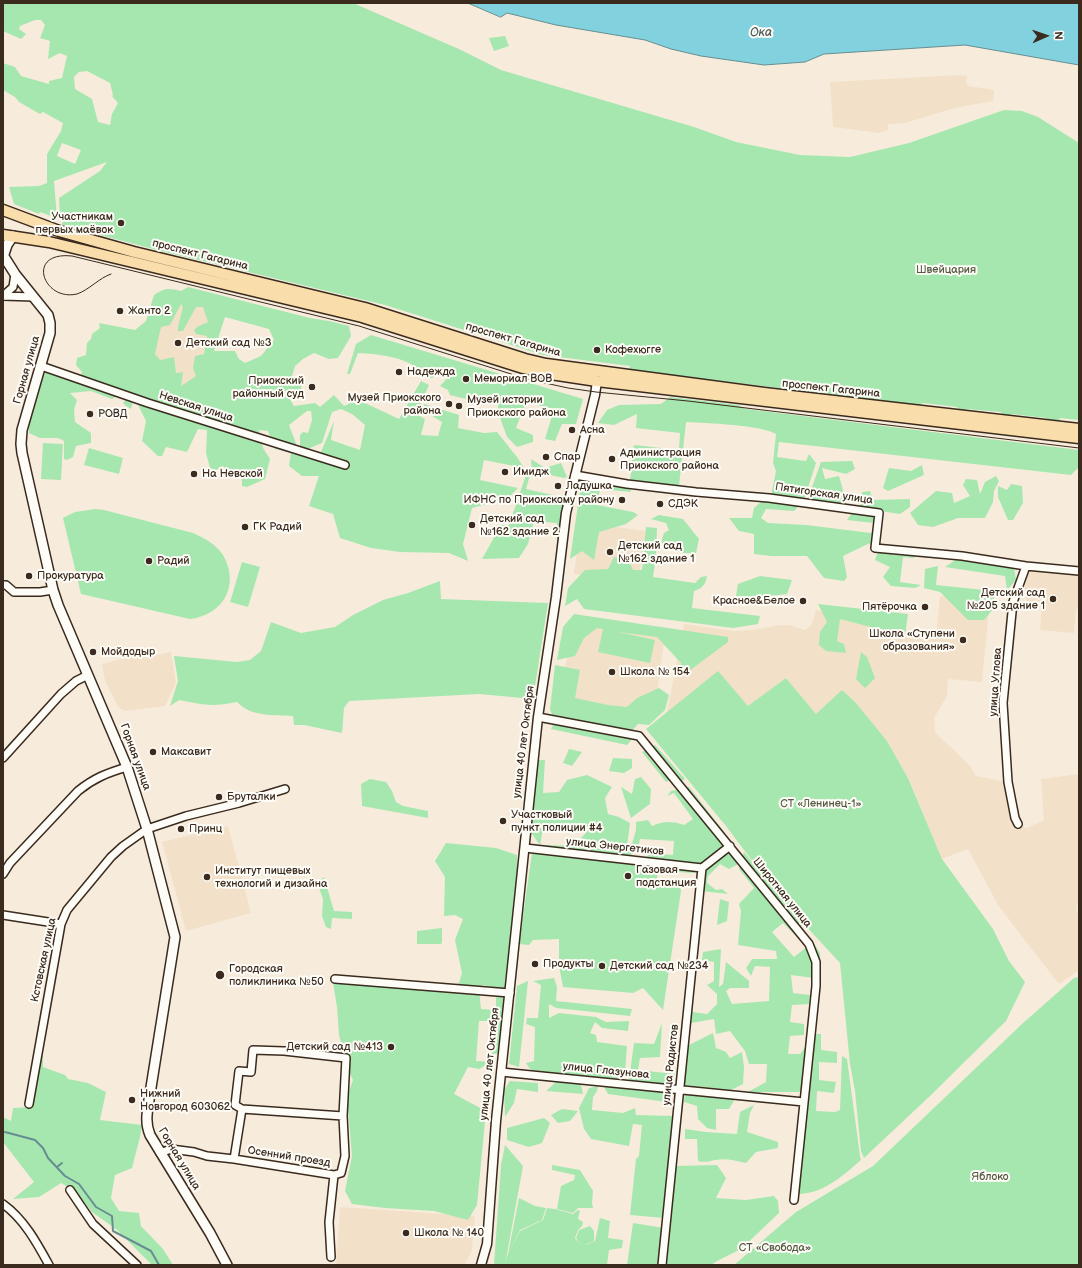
<!DOCTYPE html>
<html>
<head>
<meta charset="utf-8">
<style>
  body { margin:0 }
  #map { position:relative; width:1082px; height:1268px; overflow:hidden; background:#f7ecdb; font-family:"Balsamiq Sans",sans-serif }
  canvas { display:block }
  .frame { position:absolute; inset:0; border:4px solid #3b2a1e; pointer-events:none }
  .north { position:absolute; left:1026px; top:16px; width:40px; height:40px; -webkit-text-stroke:3px #fdfcf7; paint-order:stroke; rotate:88deg; font-size:11px; font-weight:700; line-height:16px; text-align:center; color:#3b2a1e }
  .north::after { content:''; display:block; margin:auto; width:14px; height:18px; background:#3b2a1e; clip-path:polygon(50% 0,100% 100%,50% 72%,0 100%) }
</style>
</head>
<body>
<div id="map">
<canvas width="1082" height="1268"></canvas>
<div class="frame"></div>
<div class="north">N</div>
</div>
<script>
const g = document.querySelector('canvas').getContext('2d');
g.lineJoin = 'round';
function fill(path, color) { g.fillStyle = color; g.fill(path, 'evenodd'); }
function trace(path, color, width, dash) { g.strokeStyle = color; g.lineWidth = width; g.lineCap = dash ? 'butt' : 'round'; g.setLineDash(dash || []); g.stroke(path); }
function label(font, color, halo, rows, align = 'center') {
  g.font = font + ' "Balsamiq Sans",sans-serif'; g.lineWidth = 4; g.setLineDash([]); g.textBaseline = 'middle'; g.strokeStyle = halo; g.fillStyle = color; for (const [text, x, y, turn = 0] of rows) {
    g.save(); g.translate(x, y); g.rotate((+turn || 0) * Math.PI / 180); g.textAlign = isNaN(turn) ? turn : align; if (halo) g.strokeText(text, 0, 0); g.fillText(text, 0, 0); g.restore();
  }
}
fill(new Path2D(`
  M960 75 967 76 966 83 969 86 994 90 993 101 955 108 905 123 888 124V130L879 133 833 127 830 82Z
  M158 295 219 309 199 390 138 377Z
  M581 522 646 531 638 585 574 574Z
  M1030 566 1079 572V609H1076L1074 633 1040 630 1042 603 1026 601V596L1023 595Z
  M940 596 990 600 982 682 948 679 947 696 934 718 935 732 970 766 976 776 1008 782 1018 824 1027 828 1044 820 1041 779 1079 774V899L1076 910 1079 914V972H1076L1059 984 1020 934 998 905 968 849 942 859 908 777 887 741 843 691 816 714 786 678 748 707 667 712 684 624 734 631 752 630 780 625H789L805 630 812 624 816 610 909 630 919 636 936 637Z
  M574 623 665 636 655 707 556 712Z
  M171 652 176 683 165 706 125 711 118 707 105 681 102 664 125 658 146 657Z
  M228 826 251 913 186 931 162 842Z
  M340 1207 475 1216 472 1250 465 1265H336Z`), '#f2e1c8');
fill(new Path2D(`
  M3 3H353L461 50 501 70 694 127 736 142 800 155 850 157 909 143 1004 110 1022 111 1038 117 1079 143V420L1060 418 1059 422 1049 421 1046 418 1012 414 1008 417 1004 416 1001 412 966 409 963 411H960L957 407 923 403 919 405 629 370 630 366 543 355 385 305 157 250 62 225 63 220 60 217 59 198 100 171 107 162 54 181 57 218 40 212 39 214 14 204 9 187 39 186 47 183V154L61 131 63 123 43 112 40 114 19 102 15 97 3 90V63L15 67 21 76 49 84V81L62 78 67 56 60 53 48 59 50 41 40 38 45 25 41 20H35L20 26 19 29 26 34 21 39 3 31ZM87 71 110 83 113 95 112 96 118 103 112 114 110 125 98 122 92 99 75 89 74 77 79 72ZM62 143 81 150 75 164 57 156Z
  M505 36 509 46 494 51 489 38Z
  M188 287 310 318 329 321 349 326 351 336 338 358 329 359 314 353 303 359 295 366 292 376 302 384 300 393 285 391 294 406 315 403 320 407 334 395 344 406 355 401 367 404 399 419 421 381 429 385 416 414 425 419 421 435 438 436 442 422 424 411V404L459 415 458 428 484 433 497 432 517 457 524 468 484 460 480 480 518 488 508 498 472 508 463 544 468 561 449 553 400 552 371 548 340 538 333 514 309 506 319 476H302L289 466 291 452 318 459 334 421 331 440 360 450 365 425 352 414 341 409 332 412 322 443 305 450 300 448V435L303 432 308 433 312 420 311 411H307L289 425 297 446 288 452 275 449 268 431 259 430 263 448 270 459 265 479 247 487 242 486V478L230 474 223 466 214 471 210 468 206 453 207 430 198 429 187 452 166 447 162 456H158L142 441 146 421 137 403 133 401 131 409 126 406 123 403 126 399 121 393 112 399 91 391 70 393 77 400 74 410 75 422 91 433V443L76 446 73 457 67 460 64 459V441L58 438H40L29 433V420L45 373 49 372 78 382 82 372 76 365 77 358 86 355 87 343 91 339 92 334 100 328 99 323 135 330 146 321 154 295C165 288 168 288 181 291ZM181 304 183 307 178 327V331H183L196 307H203L208 322 197 327 194 330 196 334 207 336 204 354 195 356 193 368 196 376 181 386 183 372 176 373 174 357 160 360 155 354 161 327 170 325ZM225 317 269 329 274 340 261 356 245 363 239 359 235 351H214Z
  M371 335 583 399 576 424H562L555 441 545 439 554 409 526 402 516 428 533 435V442L517 447 507 437 498 412V404L477 398 474 401 450 395 448 390 440 386 453 372 440 371 432 378 424 376C413 357 378 354 358 353L350 374H347L356 344Z
  M670 397 738 405 746 409 1079 450V467L1071 475 779 442 777 457 806 461 809 454 816 463 804 500 771 496 776 471 773 463 776 434C762 425 706 423 686 422L679 486 630 481 634 445 679 450 680 433 636 428 637 414 614 425 598 423 607 410 619 405 661 404Z
  M43 443 63 444 61 480 41 479Z
  M89 448 123 458 119 474 84 465Z
  M531 459 545 468 561 463 567 477 564 478 532 471Z
  M852 461 855 469 846 474 822 468 825 479 839 476 846 501V507L807 501 821 462Z
  M922 465 924 475 888 491 883 488 889 468 911 471Z
  M526 475H530L526 489 557 496 569 494 559 551H557V523L534 521 528 544 519 558 482 559 501 525H509Z
  M996 476 999 481 994 491 993 502 985 518H958L933 527 918 525 910 513 936 491 952 493 954 503 970 496 963 485 966 479 977 480 980 494 985 482Z
  M596 481 629 487 631 492 600 489 597 505 633 512 638 515 626 524 599 532 594 560 582 551 570 559 580 491Z
  M1011 484 1022 486 1023 503 1013 520H1008L998 497V486L1007 490Z
  M870 491 873 500 910 499V507L900 514 860 508 862 492Z
  M763 500 800 505 794 511 766 509 761 518 768 523 806 525 871 533 880 529 881 540 868 544 843 556 847 577 844 581 824 578 807 556H771L754 554V534L739 531 729 518H752L754 508Z
  M95 509 104 510 193 533C204 538 216 544 223 555 240 584 224 615 190 619L81 594 63 518 75 512Z
  M854 510 876 514 874 523 847 520Z
  M659 515 683 519 699 539 696 553C682 554 673 552 661 543L664 533 669 530 666 523 651 519Z
  M646 527 657 528 656 557 653 577 695 583 701 577 707 576C706 584 702 589 694 591L692 608 760 616 758 624 733 628 584 609 577 599 565 606 568 588 585 570 608 569 614 557 628 559 633 570H642Z
  M878 551 917 554 914 558 903 557 900 582 921 585 915 588 891 586 883 577 890 567 875 560Z
  M957 559 1014 568 1016 580 1007 590 1005 576 945 567Z
  M242 562 260 567 248 607 230 602Z
  M938 566 936 585 994 591V608L984 620H968L940 592 924 588 925 569Z
  M760 576 792 580 787 594 762 597 736 596 738 584Z
  M440 581 441 599 548 603 533 699 479 694 349 701 344 708 342 733 304 725H294L293 716C274 715 251 717 237 702 213 707 203 705 179 700L170 706 178 681 174 656 237 662 250 660 261 651 271 622 301 633 335 627 353 615 383 600 408 593Z
  M818 604 908 614 905 636 840 619 837 641 844 644 846 653 826 651 819 645 820 632 827 622Z
  M574 614 728 637V642L689 671 679 676 681 663 657 637 618 632 655 640 650 663 598 652 603 629 597 628 584 638 575 656 557 660 563 627Z
  M861 652 867 657 875 678 865 688 856 679Z
  M555 665 580 670 575 698 608 705 627 707 637 698 659 688 669 695 665 710 649 725 638 724 631 732 554 718 550 710Z
  M718 671 748 706 786 678 816 714 842 690 855 702 887 741 908 778 942 859 993 929 1009 961 1025 982 1006 1021 930 1096 864 1158 861 1151 855 1091 850 1064 840 963 780 898 802 925 795 935 783 923 772 932 794 957 813 942 820 953 821 979 791 975 793 993 810 995 809 1004 792 1005 790 1022 804 1024V1035L790 1036 788 1054H800L816 1034H821V1050L837 1052V1063L819 1062V1080L836 1082 834 1093 817 1091 816 1111 835 1112 840 1110 842 1056 847 1059 860 1156 861 1160C844 1175 824 1193 800 1194L797 1189 810 1084 803 1085 801 1092H748L766 1082 767 1064H749L745 1051 730 1031 716 1034 714 1019 691 1023 692 1012 707 1014 717 1004V994L707 985 714 981V962L702 960 703 952 721 949 719 987 723 984 726 962 749 981V988H730L726 991 732 1004 769 1001 770 967 755 966 751 976 746 968 752 959H777L776 951 738 945 741 911 739 904 754 888 739 869 744 852 762 874 726 826 646 729Z
  M554 723 634 737 627 745 551 729Z
  M655 745 685 779 682 781 677 776 666 782 642 752Z
  M569 749 582 752 572 766 563 763Z
  M613 758 632 759V768L624 773 609 771Z
  M537 760H545L543 793 559 792 567 780 587 775 612 787 605 798 608 814 619 817 630 823 627 846 632 844 636 830V822L648 820 652 826C663 821 673 821 684 825L693 819 674 793 667 796 671 791 689 787 725 833V846L703 863 687 864 646 858 650 853 673 855 674 841 640 839 638 849 627 858 544 848 546 845 574 846 591 827 543 829 540 845 530 831Z
  M641 777 651 789 650 804 631 818 621 787 632 794 635 779Z
  M370 779 386 782 392 791 396 802 403 806 428 811V818L362 806 361 784Z
  M446 843 496 848 517 855V882L508 990 483 985 479 990 481 1009 496 1010V995H507L502 1053 492 1054 495 1021H479L476 1061 492 1062 479 1069 468 1067 454 1094 486 1111 477 1205 468 1220 434 1211 385 1208 352 1204 345 1191 352 1156 347 1097 353 1080 348 1070 339 1035 337 1007 333 983 337 978 452 986 459 983 462 973 455 940 463 919 455 915 444 916 445 877 435 861Z
  M730 852 740 863 729 869 720 864 708 876 707 883 716 890 722 889 728 894 702 891 704 869Z
  M532 853 696 869 694 873 658 871 656 885 680 887 681 891 663 1010 643 988 633 993 563 987 559 966V939L533 940 529 945 519 944Z
  M324 877 334 911 352 912V919L332 918 331 929 326 927 322 916 323 899 317 882Z
  M720 899 729 902 727 921 717 925Z
  M442 928V942L441 944H417V931Z
  M1079 977V1265H734L796 1212 873 1166 1022 1024 1074 978Z
  M554 978 557 987 556 1001 632 1009 630 1016 556 1008 549 1004V1018L559 1013 596 1017 606 1022 629 1021 628 1031 602 1028 595 1022 590 1033 596 1035 597 1042 627 1046 625 1072 613 1081 532 1072 526 1063 534 1061 535 1027 526 1024 527 1018H538L541 985 533 981Z
  M528 981 519 1067 509 1064 517 986Z
  M662 1023 660 1057 640 1058 638 1070 675 1074 672 1086 629 1080 634 1043 654 1044Z
  M713 1033 716 1048 726 1052 730 1058 742 1052 744 1067 743 1084 731 1090 684 1085 687 1046Z
  M43 1052V1067L65 1075 68 1079 88 1083 106 1092 100 1120 142 1125 140 1137 132 1168 115 1175 111 1198 119 1211 139 1213 141 1226 163 1249 173 1265H152L117 1230 92 1212 74 1190 61 1183 39 1197 13 1199 34 1182 3 1142V1117L11 1121 13 1108 31 1107Z
  M510 1081 538 1083V1092L517 1089 514 1103 505 1117 504 1090Z
  M557 1081 581 1084 583 1094 546 1091Z
  M603 1085 674 1092 667 1102 608 1094Z
  M598 1086 597 1091 593 1097 592 1110 623 1113 635 1108 636 1115 674 1116 664 1218 630 1215 636 1159 639 1156 642 1125 633 1124 629 1146 591 1139 584 1129 579 1108 589 1088Z
  M685 1094 735 1099 729 1109H716V1130L707 1128 698 1119 697 1106 684 1102Z
  M754 1105 750 1113 747 1132 778 1142V1148L756 1152 746 1163C736 1161 726 1158 716 1160 708 1161 707 1163 698 1161L697 1139H685V1129L706 1132 737 1134 740 1112Z
  M562 1109 578 1111 570 1121 558 1123 551 1115Z
  M544 1118 550 1123 542 1143 529 1147 507 1140V1128Z
  M505 1145 523 1166 505 1265H494L501 1165Z
  M552 1165 580 1170 593 1191 592 1203 593 1208H578L573 1213 557 1209 561 1186 574 1180 575 1175 552 1170Z
  M717 1165 726 1178 716 1198 746 1200 774 1196 778 1201 779 1213 741 1249 717 1261 711 1265H665L675 1166Z
  M519 1198 535 1206 546 1208 542 1220 520 1230 508 1254Z
  M547 1208 555 1209 573 1214 578 1210 580 1211 578 1219 583 1222 582 1226 578 1230 575 1238 580 1245 576 1238 579 1230 590 1226 594 1231V1241L585 1245H586L595 1241 600 1218 610 1221 608 1238 623 1240 622 1248 609 1250 607 1265H505L507 1256 520 1231 543 1220Z
  M633 1223 664 1228 659 1265H627Z`), '#a6e7b0');
const water = new Path2D(`
  M468 3H1079V65L965 45 824 54 805 62 764 65 701 56 671 49 645 40 556 25 507 13 501 17Z`);
fill(water, '#82d1de');
trace(water, '#668e91', 1);
trace(new Path2D(`
  M5 1132 35 1140 43 1148 48 1158 65 1176 79 1184 96 1207 112 1216 113 1231 151 1251 159 1265
  M57 1167 62 1163`), '#668e91', 2);
const minor = new Path2D(`
  M3 296 34 297
  M3 296 13 287 15 274
  M41 366 148 403 345 465
  M575 475 627 484 696 492 769 498 879 513 875 548 962 556 1026 566 1079 571
  M3 585H6L14 592H40L53 590
  M538 717 639 736 809 944 816 962V986L794 1200
  M3 758 61 694 76 681 88 675
  M1018 824 1015 818 1008 782 1003 703 1013 602 1026 566
  M525 848 702 868
  M702 868 730 846
  M3 874 10 863 78 791C94 778 107 773 127 767
  M3 915 61 924
  M335 979 510 993
  M501 1072 804 1102
  M29 1104 61 924 67 910 111 857 123 846 147 829 186 816 239 803 285 789
  M242 1109 235 1105 239 1071 251 1072 253 1050 284 1051 346 1058 343 1116 345 1156 341 1173 334 1175
  M242 1109 343 1116
  M160 1153 171 1149 194 1152 207 1156 234 1159 334 1175 329 1222 331 1257
  M234 1159 242 1109
  M70 1190 93 1224 137 1265
  M3 1204C24 1219 37 1243 49 1265
  M662 1265 702 868`);
const tertiary = new Path2D(`
  M481 1265 487 1244 496 1121 538 717 556 597 566 513 595 395 597 381`);
const secondary = new Path2D(`
  M3 255 15 274 48 315 50 323V333L22 430 21 444 22 453 53 590 58 605 127 767 147 829 175 937 149 1100C147 1113 145 1123 150 1135L210 1233 227 1265
  M3 257 7 245 13 236`);
const primary = new Path2D(`
  M3 210 59 231 134 252 365 308 525 359 546 364 764 393 1079 429
  M3 235 49 242 362 317 523 368 544 373 597 381 1079 438`);
trace(minor, '#3b2a1e', 10);
trace(tertiary, '#3b2a1e', 11);
trace(secondary, '#3b2a1e', 12);
trace(primary, '#3b2a1e', 13);
trace(minor, '#fdfcf7', 7);
trace(tertiary, '#fdfcf7', 8);
trace(secondary, '#fdfcf7', 9);
trace(primary, '#f9deab', 10);
trace(new Path2D(`
  M111 274C99 278 89 290 77 294 43 302 25 251 72 256L359 326 527 379 568 388 596 392 688 401 1079 448`), '#3b2a1e', 1);
for (const [x, y, r, color] of [
  [121,223,4,"#3b2a1e"],
  [120,311,4,"#3b2a1e"],
  [178,343,4,"#3b2a1e"],
  [597,350,4,"#3b2a1e"],
  [399,372,4,"#3b2a1e"],
  [466,379,4,"#3b2a1e"],
  [312,387,4,"#3b2a1e"],
  [449,404,4,"#3b2a1e"],
  [459,406,4,"#3b2a1e"],
  [90,414,4,"#3b2a1e"],
  [572,430,4,"#3b2a1e"],
  [546,457,4,"#3b2a1e"],
  [612,459,4,"#3b2a1e"],
  [505,472,4,"#3b2a1e"],
  [194,474,4,"#3b2a1e"],
  [558,486,4,"#3b2a1e"],
  [622,500,4,"#3b2a1e"],
  [660,504,4,"#3b2a1e"],
  [472,525,4,"#3b2a1e"],
  [245,527,4,"#3b2a1e"],
  [610,552,4,"#3b2a1e"],
  [149,561,4,"#3b2a1e"],
  [29,576,4,"#3b2a1e"],
  [1053,599,4,"#3b2a1e"],
  [803,601,4,"#3b2a1e"],
  [925,607,4,"#3b2a1e"],
  [963,640,4,"#3b2a1e"],
  [93,652,4,"#3b2a1e"],
  [612,672,4,"#3b2a1e"],
  [153,752,4,"#3b2a1e"],
  [219,797,4,"#3b2a1e"],
  [503,821,4,"#3b2a1e"],
  [181,829,4,"#3b2a1e"],
  [628,876,4,"#3b2a1e"],
  [207,877,4,"#3b2a1e"],
  [535,964,4,"#3b2a1e"],
  [602,966,4,"#3b2a1e"],
  [220,975,5,"#3b2a1e"],
  [391,1047,4,"#3b2a1e"],
  [132,1100,4,"#3b2a1e"],
  [406,1233,4,"#3b2a1e"]
]) { const dot = new Path2D(); dot.arc(x, y, r, 0, 2 * Math.PI); g.fillStyle = color; g.fill(dot); trace(dot, '#fdfcf7', 1.5); }
label('11px', '#3b2a1e', '#fdfcf7', [
  ["Участникам",113,217,"right"],
  ["первых маёвок",113,230,"right"],
  ["Жанто 2",128,311],
  ["Детский сад №3",186,343],
  ["Кофехюгге",605,350],
  ["Надежда",407,372],
  ["Мемориал ВОВ",474,379],
  ["Приокский",304,381,"right"],
  ["районный суд",304,394,"right"],
  ["Музей Приокского",441,398,"right"],
  ["района",441,411,"right"],
  ["Музей истории",467,400],
  ["Приокского района",467,413],
  ["РОВД",98,414],
  ["Асна",580,430],
  ["Администрация",620,453],
  ["Приокского района",620,466],
  ["Спар",554,457],
  ["Имидж",513,472],
  ["На Невской",202,474],
  ["Ладушка",566,486],
  ["ИФНС по Приокскому району",614,500,"right"],
  ["СДЭК",668,504],
  ["Детский сад",480,519],
  ["№162 здание 2",480,532],
  ["ГК Радий",253,527],
  ["Детский сад",618,546],
  ["№162 здание 1",618,559],
  ["Радий",157,561],
  ["Прокуратура",37,576],
  ["Детский сад",1045,593,"right"],
  ["№205 здание 1",1045,606,"right"],
  ["Красное&Белое",795,601,"right"],
  ["Пятёрочка",917,607,"right"],
  ["Школа «Ступени",955,634,"right"],
  ["образования»",955,647,"right"],
  ["Мойдодыр",101,652],
  ["Школа № 154",620,672],
  ["Максавит",161,752],
  ["Бруталки",227,797],
  ["Участковый",511,815],
  ["пункт полиции #4",511,828],
  ["Принц",189,829],
  ["Газовая",636,870],
  ["подстанция",636,883],
  ["Институт пищевых",215,871],
  ["технологий и дизайна",215,884],
  ["Продукты",543,964],
  ["Детский сад №234",610,966],
  ["Городская",229,969],
  ["поликлиника №50",229,982],
  ["Детский сад №413",383,1047,"right"],
  ["Нижний",140,1094],
  ["Новгород 603062",140,1107],
  ["Школа № 140",414,1233]
], 'left');
label('11px', '#3b2a1e', '#fdfcf7', [
  ["проспект Гагарина",200,255,14],
  ["проспект Гагарина",513,340,16],
  ["Горная улица",27,370,-74],
  ["проспект Гагарина",831,389,6],
  ["Невская улица",196,407,18],
  ["Пятигорская улица",824,494,8],
  ["улица Углова",996,682,-86],
  ["улица 40 лет Октября",524,742,-83],
  ["Горная улица",135,757,70],
  ["улица Энергетиков",615,847,6],
  ["Широтная улица",782,893,51],
  ["Кстовская улица",44,960,-78],
  ["улица 40 лет Октября",490,1064,-84],
  ["улица Радистов",671,1065,-84],
  ["улица Глазунова",606,1071,6],
  ["Осенний проезд",289,1157,9],
  ["Горная улица",179,1159,59]
]);
label('11px', '#565942', '#fdfcf7', [
  ["Швейцария",946,270],
  ["СТ «Ленинец-1»",821,804],
  ["Яблоко",990,1177],
  ["СТ «Свобода»",775,1248]
]);
label('italic 12px', '#505c58', '#fdfcf7', [
  ["Ока",761,33]
]);
</script>
</body>
</html>
